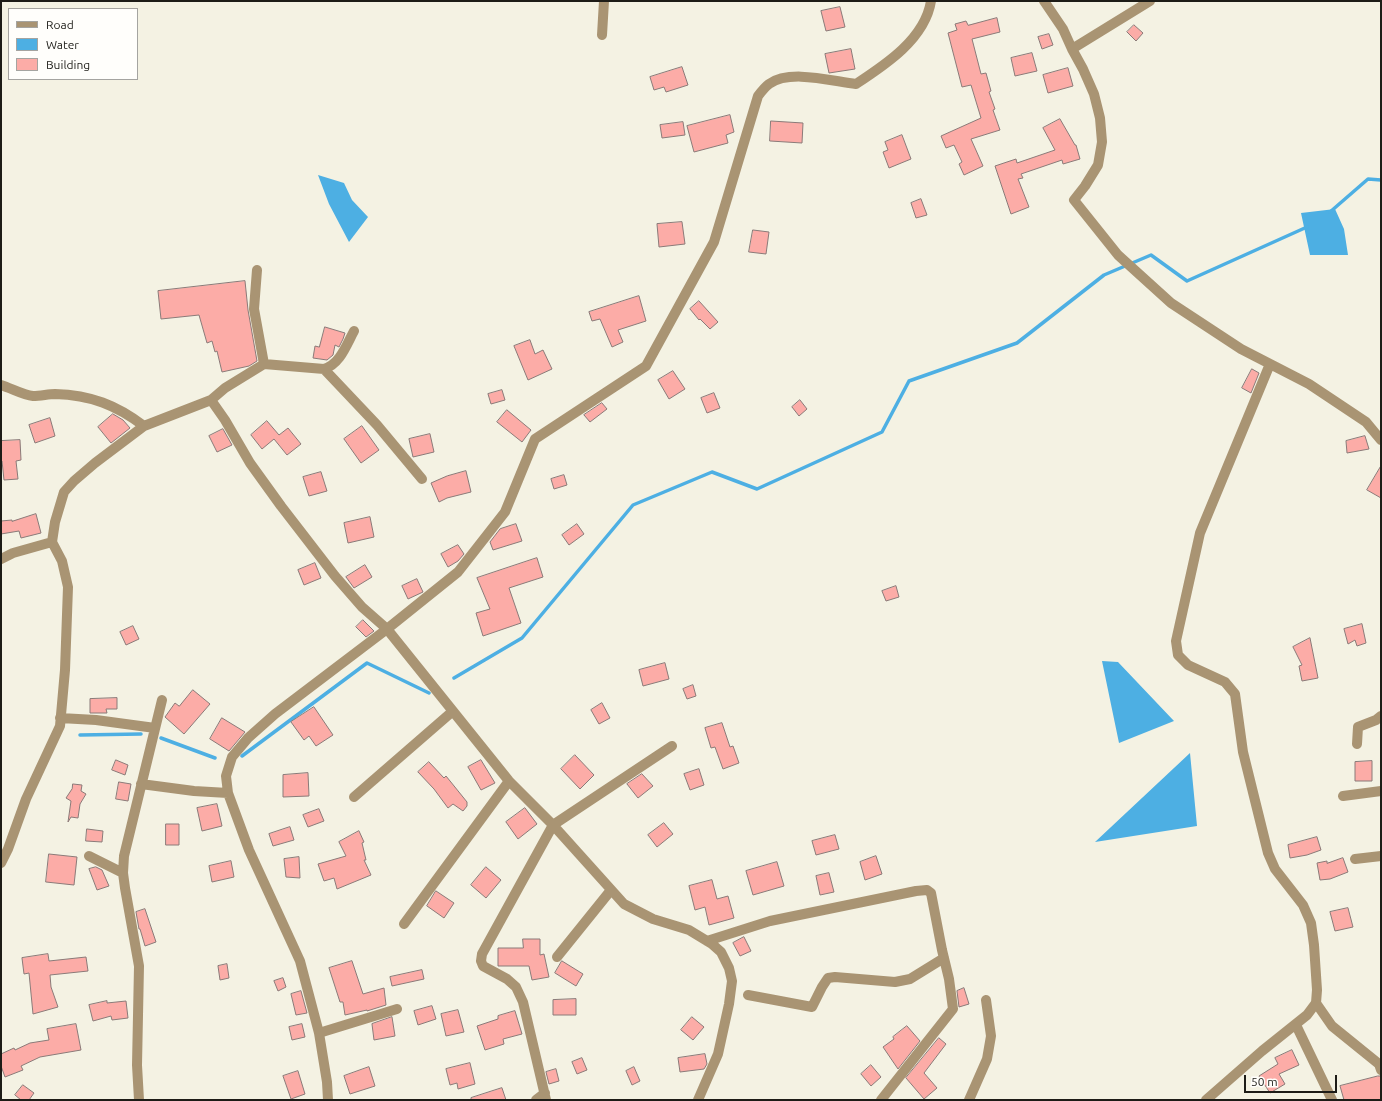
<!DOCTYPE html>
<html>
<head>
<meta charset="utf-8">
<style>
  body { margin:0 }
  #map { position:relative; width:1382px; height:1101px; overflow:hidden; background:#f4f2e3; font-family:Ubuntu,sans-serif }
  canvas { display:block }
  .frame { position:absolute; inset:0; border:2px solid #1d1c17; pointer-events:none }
  .legend { position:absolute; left:8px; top:8px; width:130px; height:72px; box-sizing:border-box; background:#fffefb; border:1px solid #a5a4a0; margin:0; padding:5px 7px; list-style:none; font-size:12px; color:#1d1c17 }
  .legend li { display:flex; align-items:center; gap:8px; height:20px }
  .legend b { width:20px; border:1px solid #a5a4a0 }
  .scale { position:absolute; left:1244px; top:1075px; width:93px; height:18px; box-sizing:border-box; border:2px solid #1d1c17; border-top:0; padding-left:5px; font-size:12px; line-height:14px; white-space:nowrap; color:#1d1c17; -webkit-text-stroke:3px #fffefb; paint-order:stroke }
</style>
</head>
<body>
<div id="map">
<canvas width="1382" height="1101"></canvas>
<div class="frame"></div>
<ul class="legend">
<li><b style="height:5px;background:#a99473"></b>Road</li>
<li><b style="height:11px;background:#4dafe3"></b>Water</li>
<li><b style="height:11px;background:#fcaca7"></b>Building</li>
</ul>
<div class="scale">50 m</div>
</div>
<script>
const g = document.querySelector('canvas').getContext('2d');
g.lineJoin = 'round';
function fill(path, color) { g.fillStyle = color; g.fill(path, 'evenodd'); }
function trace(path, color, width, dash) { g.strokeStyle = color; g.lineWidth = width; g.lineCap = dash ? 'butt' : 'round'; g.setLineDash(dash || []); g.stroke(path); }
fill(new Path2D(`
  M318 175 344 183 352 200 368 217 349 242 329 204Z
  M1335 209 1344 229 1348 255H1310L1301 213Z
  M1102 661 1118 662 1174 721 1119 743Z
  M1190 753 1197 826 1095 842Z`), '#4dafe3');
trace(new Path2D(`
  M1330 212 1368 179 1381 180
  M454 678 522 638 633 505 712 472 757 489 882 432 909 381 1017 343 1104 275 1151 255 1187 281 1307 227
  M80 735 141 734
  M161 738 215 758
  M242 756 367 663 429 693`), '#4dafe3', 3.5);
const building = new Path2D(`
  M840 7 845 27 826 31 821 11Z
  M997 18 1000 32 972 39 981 74 986 73 991 91 989 92 995 109 993 110 1000 130 971 139 983 166 964 175 959 164 962 162 954 145 946 148 941 136 981 118 971 85 962 87 948 33 957 30 955 24 966 21 968 25Z
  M1134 25 1143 33 1136 41 1127 32Z
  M1049 34 1053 45 1042 49 1038 37Z
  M851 49 855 69 829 73 825 54Z
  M1032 53 1037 71 1015 76 1011 58Z
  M682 67 688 85 666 92 664 87 654 90 650 77Z
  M1068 68 1073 86 1048 93 1043 75Z
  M730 115 734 132 726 135 728 143 694 152 687 126Z
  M1060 119 1075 145H1076L1080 159 1063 164 1062 160 1021 174 1023 178 1018 179 1029 207 1011 214 995 166 1016 159 1017 163 1055 150 1043 128Z
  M771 121 803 123 802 143 770 141Z
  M683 122 685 135 662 138 660 125Z
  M902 135 911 159 889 168 883 152 888 150 885 142Z
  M921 199 927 215 916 218 911 203Z
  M682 222 685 244 659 247 657 224Z
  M753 230 769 232 766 254 749 252Z
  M245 281 248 310 257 361 249 366 222 372 217 351 215 352 212 341 207 343 199 315 161 319 158 291Z
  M639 296 646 321 618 330 623 342 612 347 600 319 592 321 589 312Z
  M699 301 718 322 710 329 700 319 699 320 690 309Z
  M325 327 345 333 343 339 339 347 335 345 333 355 327 360 313 358 315 346 319 347Z
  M530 340 535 354 543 350 552 369 528 380 514 346Z
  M1252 369 1259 373 1251 393 1242 388Z
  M673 371 685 389 669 399 658 380Z
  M502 390 505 400 491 404 488 394Z
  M714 393 720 408 707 413 701 398Z
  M800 400 807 409 799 416 792 407Z
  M602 403 607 409 590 422 584 415Z
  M507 410 531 430 522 442 497 422Z
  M113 414 123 420 130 428 111 443 98 427Z
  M50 418 55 436 35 443 29 425Z
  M267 421 279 435 288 428 301 444 287 455 274 439 262 449 251 435Z
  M362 426 379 450 361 463 344 439Z
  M223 429 232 445 217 452 209 436Z
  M430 434 434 452 413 457 409 439Z
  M1365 436 1369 449 1347 453 1346 441Z
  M20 440 21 460 16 461 18 479 4 480 2 461H1V441Z
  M1381 466V498L1367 490Z
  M466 471 471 492 447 498 439 502 431 483 447 476Z
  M321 472 327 491 309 496 303 477Z
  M564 475 567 485 554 489 551 479Z
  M36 514 41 533 21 538 19 531 1 534V521L12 520V521Z
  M370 517 374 537 348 543 344 523Z
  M516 524 522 541 493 550 490 542 500 529Z
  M577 524 584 534 569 545 562 535Z
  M458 545 464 554 458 561 448 567 441 554Z
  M537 558 543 577 509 588 521 623 483 636 476 613 490 609 477 578Z
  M315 563 321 578 304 585 298 570Z
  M365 565 372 577 354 588 346 577Z
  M417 579 423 592 408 599 402 586Z
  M896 586 899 597 886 601 882 591Z
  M363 620 374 631 366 637 356 627Z
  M1362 624 1366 643 1357 646 1355 640 1348 644 1344 629Z
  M133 626 139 639 126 645 120 632Z
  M1310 638 1318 678 1302 681 1299 666 1302 665 1293 647Z
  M665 663 669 679 643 686 639 670Z
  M693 685 696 696 687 699 683 689Z
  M193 690 210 704 184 734 165 717 175 703 179 706Z
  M117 698V709H106L107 713H90V699Z
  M602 703 610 718 599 724 591 710Z
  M314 707 333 735 316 746 309 736 304 740 291 722Z
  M222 718 245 732 229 751 210 739Z
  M722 723 730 747 733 746 739 763 723 769 715 747 711 748 705 728Z
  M575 755 594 775 580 789 561 769Z
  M116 760 128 765 125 775 112 770Z
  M481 760 495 783 481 790 468 767Z
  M1372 761V781H1355V762Z
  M429 762 444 778 446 776 467 802V806L463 811 453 804 448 808 434 789 418 772Z
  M699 769 704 785 690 790 684 774Z
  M308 773 309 796 283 797V775Z
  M642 774 653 786 638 798 627 784Z
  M119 782 131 784 128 801 116 799Z
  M73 784 82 785 81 791 86 794 80 804 78 818 71 817 68 822 71 801 66 798 72 789Z
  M217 804 222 826 202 831 197 808Z
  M525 808 537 824 518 839 506 822Z
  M319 809 324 821 308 827 303 815Z
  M664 823 673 834 657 847 648 835Z
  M166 824H179V845H166Z
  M290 827 294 840 273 846 269 834Z
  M87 829 103 831 102 842 86 841Z
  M359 831 364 842 362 843 366 860H364L371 875 337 889 334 878 324 881 318 864 346 856 339 842Z
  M835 835 839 849 816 855 812 841Z
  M1317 837 1321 850 1307 855 1290 858 1288 845Z
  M49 854 77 857 74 885 46 882Z
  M876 856 882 874 865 880 860 862Z
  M299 857 300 878 286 877 284 859Z
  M1343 858 1348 872 1330 879 1320 880 1317 863 1327 861V863Z
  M231 861 234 877 212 882 209 866Z
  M777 862 784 886 753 895 746 871Z
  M96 867 102 870 109 886 97 890 89 869Z
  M486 867 501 880 486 898 471 885Z
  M829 873 834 892 820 895 816 876Z
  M712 880 717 899 728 896 734 918 709 925 705 907 695 910 689 886Z
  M436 891 454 903 444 918 427 906Z
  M1348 908 1353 927 1335 931 1330 912Z
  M145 909 156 942 145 946 140 929H139L136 912Z
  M744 937 751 951 740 956 733 943Z
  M523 939H540V955L544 954 549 977 532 980 529 966H498V948H523Z
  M48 954 49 961 86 957 88 971 50 975 51 987 58 1007 33 1014 29 973 24 974 22 958Z
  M352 961 363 994 384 988 386 1005 367 1011V1010L345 1015 343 1002H340L329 968Z
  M562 961 583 974 576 986 555 973Z
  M227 964 229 978 220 980 218 966Z
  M422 970 424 979 392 986 390 977Z
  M283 978 286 987 278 991 274 981Z
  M964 988 969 1004 959 1007 957 991Z
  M301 991 307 1013 296 1015 291 994Z
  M576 999V1015H553V1000Z
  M107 1001V1003L126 1001 128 1018 112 1020 111 1016 93 1021 89 1005Z
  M432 1006 436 1019 418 1025 414 1011Z
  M458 1010 464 1032 446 1036 441 1014Z
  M515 1011 522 1034 503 1039 504 1044 485 1050 477 1026 498 1019V1016Z
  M392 1017 395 1036 374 1040 372 1024Z
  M692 1017 704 1027 693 1040 681 1030Z
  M76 1024 81 1050 40 1057 21 1066 23 1070 5 1077 1 1066V1054L14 1048 15 1050 30 1043 49 1040 47 1029Z
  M302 1024 305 1037 292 1040 289 1027Z
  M907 1026 920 1041 898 1069 883 1047 894 1039 893 1037Z
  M939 1038 946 1044 924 1073 937 1088 924 1099 906 1078Z
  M1292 1050 1299 1065 1279 1074 1285 1084 1270 1093 1259 1076 1278 1064 1275 1058Z
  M705 1054 707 1064 704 1069 680 1072 678 1058Z
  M582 1058 587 1070 577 1074 572 1062Z
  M470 1063 475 1084 458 1089 457 1083 450 1085 446 1069Z
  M871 1065 881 1077 871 1086 861 1074Z
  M369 1067 375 1086 350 1094 344 1076Z
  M634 1067 640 1081 632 1085 626 1071Z
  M556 1069 559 1081 549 1084 546 1072Z
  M298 1071 305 1094 291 1099 283 1076Z
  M1378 1076H1381V1100H1344L1340 1086Z
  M23 1085 34 1093 29 1100H21L15 1095Z
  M502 1088 506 1100H471V1098Z`);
fill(building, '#fcaca7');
trace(building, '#8a7a78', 1);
trace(new Path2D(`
  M1044 1 1063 29 1072 49 1083 69 1094 94 1100 118 1102 142 1098 165 1085 186 1074 200 1118 255 1171 303 1241 349 1309 384 1366 422 1381 440
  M602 35 604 1
  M1072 49 1150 1
  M257 270 254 309 264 364
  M324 369 377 425 422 479
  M1 385C11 388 23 395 33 396 41 396 48 394 55 394 91 395 116 405 144 426L95 463 74 481 64 492 55 522 52 542 13 553 1 559
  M211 400 225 388 264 364 324 369C340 364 346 346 354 331
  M144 426 211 400 225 420 250 463 281 506 335 576 362 607 387 629 275 714 248 738 232 757 226 776 228 793 249 850 300 961 319 1033 327 1082 328 1100
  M60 718 96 720 155 728
  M1357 744 1358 727 1376 720 1381 716
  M141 784 194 791 228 793
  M1343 796 1381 791
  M354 797 453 711
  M89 856 123 873
  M1355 859 1381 856
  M1 863 8 849 26 799 60 726 65 670 68 587 62 561 52 542
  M404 924 509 781
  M707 941 770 921 916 891 927 890 931 893 942 950 949 979 953 1009 881 1100
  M557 957 611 890
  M748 995 812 1007 822 987 828 978 835 977 895 982 910 979 944 958
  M1316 1003 1332 1026 1379 1064 1381 1070
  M1296 1025 1332 1100
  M319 1033 397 1009
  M139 1100 137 1065 139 966 125 888 123 873 124 856 162 700
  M536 1100 545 1093
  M546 1100 523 1002 516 987 507 979 483 966 481 961 482 954 553 825 672 746
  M698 1100 718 1054 729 1004 732 981 729 968 721 952 712 944 689 930 653 919 624 904 553 825 509 781 387 629 458 572 505 512 535 439 646 366 714 242 758 96C761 92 765 87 769 84 790 69 831 81 856 84 885 65 925 39 931 1
  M969 1100 987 1059 991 1036 986 1000
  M1206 1100 1262 1051 1307 1015 1316 1003 1317 990 1314 945 1311 923 1303 905 1275 869 1268 853 1243 752 1235 694 1225 682 1188 665 1178 655 1176 641 1200 533 1270 364`), '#a99473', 10);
</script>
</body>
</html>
